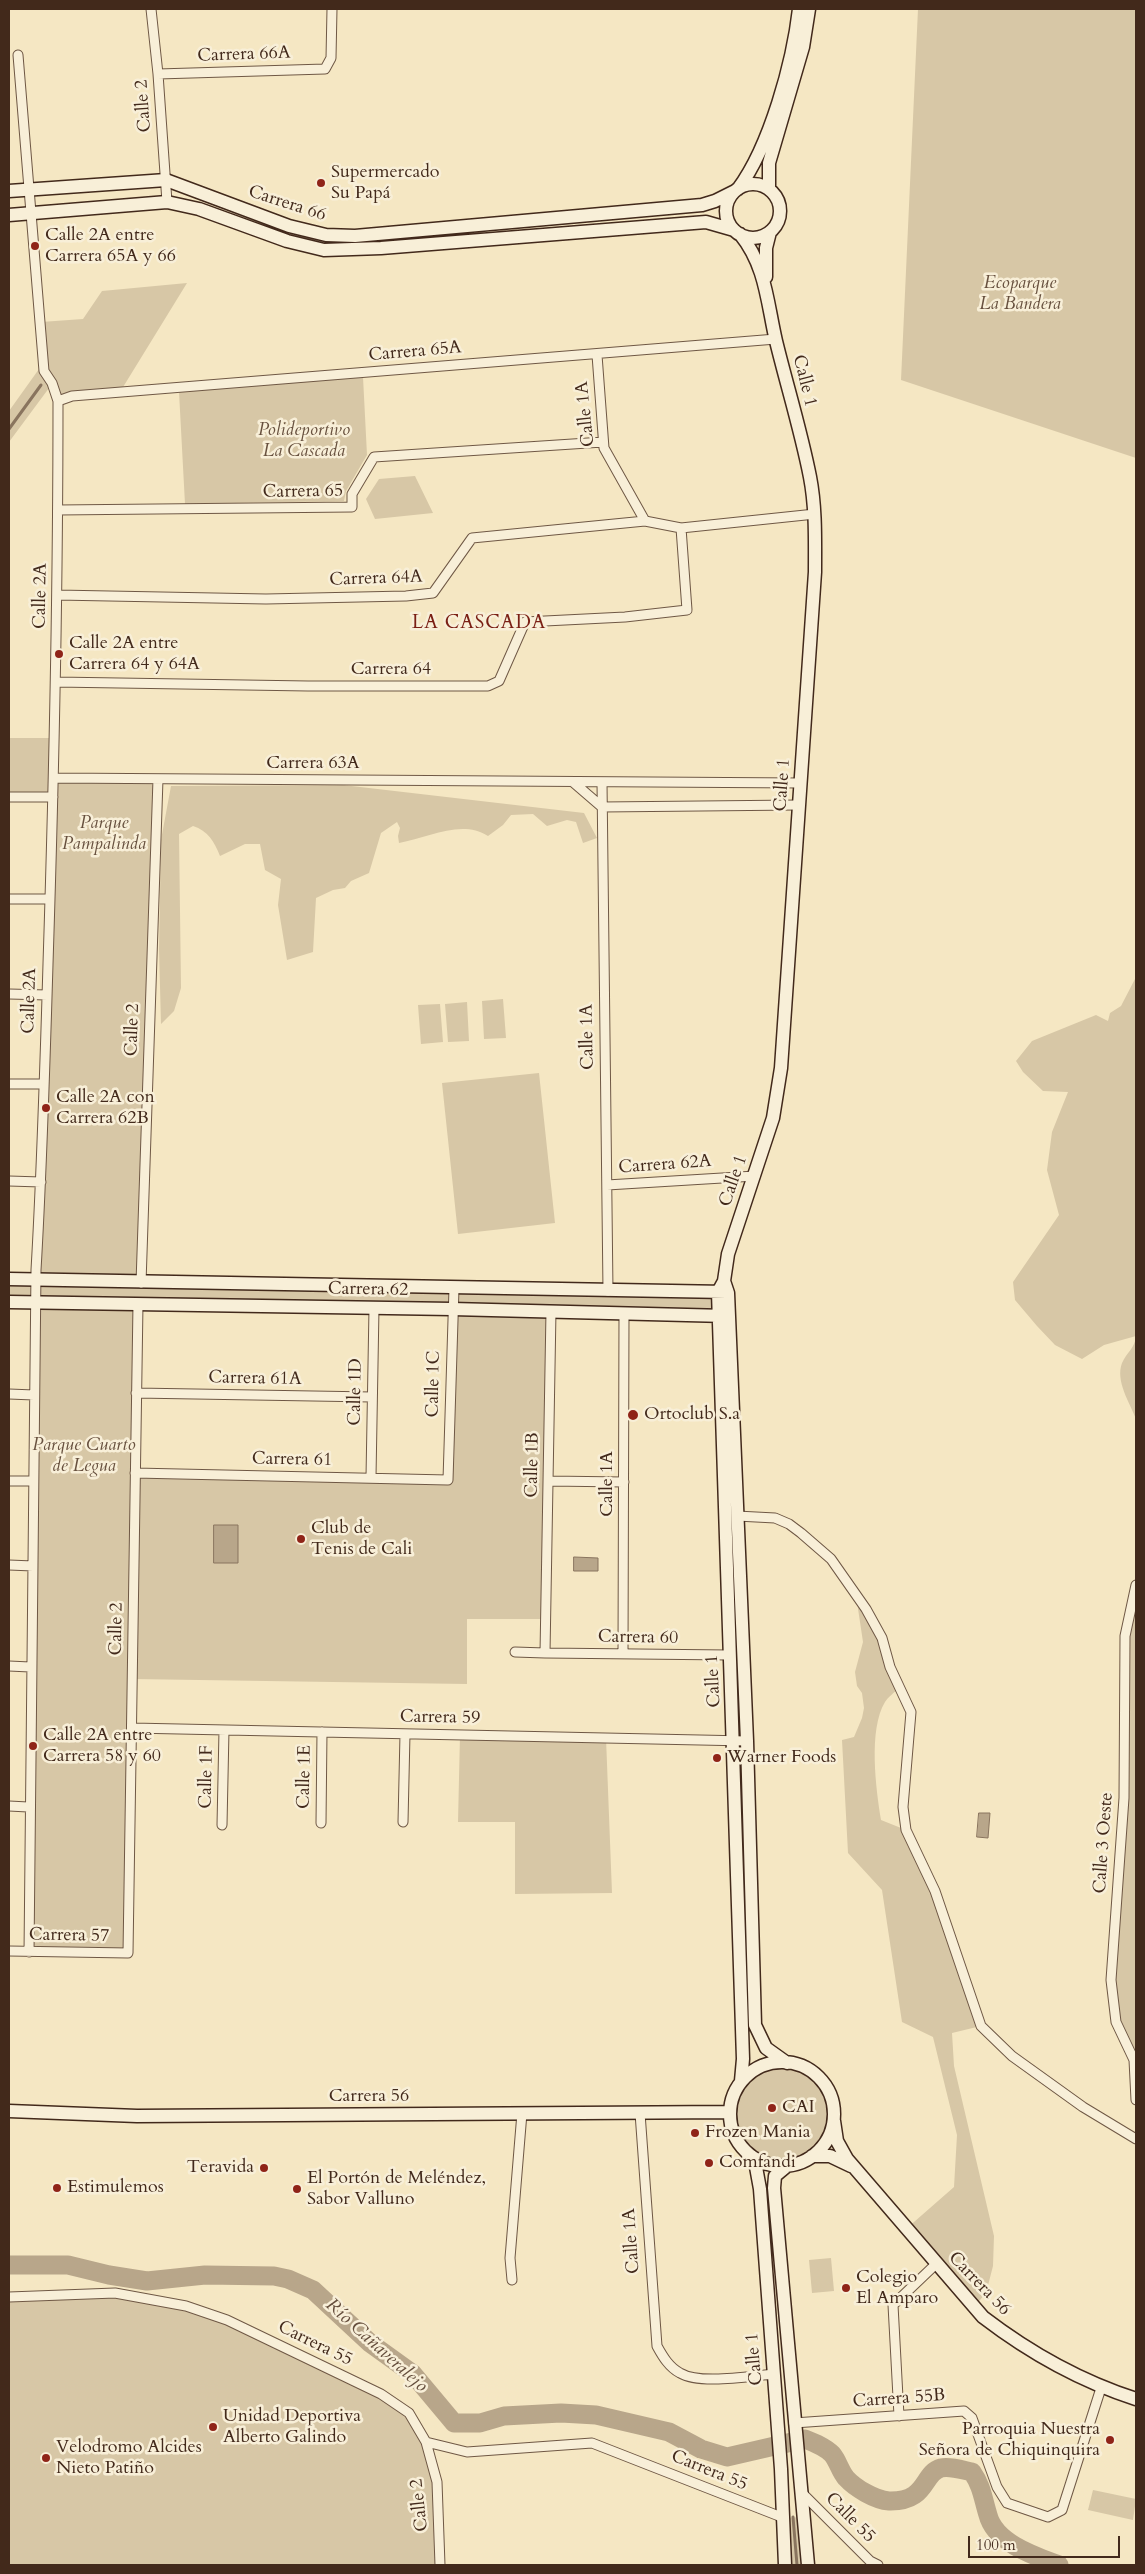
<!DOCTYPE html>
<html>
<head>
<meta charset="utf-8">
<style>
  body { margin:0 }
  #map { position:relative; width:1145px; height:2574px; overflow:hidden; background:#f5e7c3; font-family:Cardo,serif }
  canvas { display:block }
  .frame { position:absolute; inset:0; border:10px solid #42291b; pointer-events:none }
  .scale { position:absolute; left:968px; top:2536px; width:152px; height:22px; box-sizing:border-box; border:2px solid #42291b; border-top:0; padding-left:6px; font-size:15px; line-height:18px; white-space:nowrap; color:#42291b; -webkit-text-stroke:4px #f8efd8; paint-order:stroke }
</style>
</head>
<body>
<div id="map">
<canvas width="1145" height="2574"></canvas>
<div class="frame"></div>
<div class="scale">100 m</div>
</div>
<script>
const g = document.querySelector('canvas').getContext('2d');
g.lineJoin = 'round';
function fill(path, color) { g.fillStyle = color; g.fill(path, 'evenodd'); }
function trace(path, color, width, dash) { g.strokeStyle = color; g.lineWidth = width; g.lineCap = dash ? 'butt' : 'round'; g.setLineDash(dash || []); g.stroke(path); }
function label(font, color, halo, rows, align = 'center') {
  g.font = font + ' Cardo,serif'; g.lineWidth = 5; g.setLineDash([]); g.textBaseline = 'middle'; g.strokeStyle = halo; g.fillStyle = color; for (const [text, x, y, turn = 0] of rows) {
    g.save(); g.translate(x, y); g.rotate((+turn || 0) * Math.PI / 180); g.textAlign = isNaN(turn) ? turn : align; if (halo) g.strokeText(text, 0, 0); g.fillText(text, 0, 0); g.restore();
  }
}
fill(new Path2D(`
  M918 9H1136V458L901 380Z
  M187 283 120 392 58 401 52 384 9 442V411L44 362 41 322 83 319 102 291Z
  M363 377 367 455 346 491 344 501 185 504 179 392Z
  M415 476 433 513 375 519 366 499 379 479Z
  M9 738H54V778L158 779 141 1283 718 1292V1316L551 1311 545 1619H467V1684L132 1679 128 1953 29 1952 36 1303 9 1302V1279L36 1280 53 798 9 797ZM138 1305 452 1309 448 1480 135 1473Z
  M343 785 584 813 597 838 583 843 576 822 567 820 547 826 533 814 511 815 503 825 488 836C461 819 428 838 399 843L398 836 400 828 397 822 381 833 369 873 351 881 345 888 333 890 316 898 313 952 287 960 278 905 281 879 265 870 260 844H245L220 856C214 841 208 831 193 826L179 834 181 988 174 1011 161 1024 159 949 161 840 171 786Z
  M1136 977V1419C1130 1403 1115 1381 1122 1363 1127 1352 1135 1348 1136 1336L1104 1345 1082 1359 1055 1345 1037 1326 1015 1300 1013 1282 1059 1215 1047 1170 1052 1132 1068 1092 1043 1091 1023 1072 1016 1061 1032 1041 1096 1015 1108 1021 1110 1013 1121 1006Z
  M503 999 506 1038 484 1039 482 1001Z
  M467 1002 469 1041 448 1042 445 1004Z
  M440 1004 443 1042 421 1044 418 1005Z
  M539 1073 555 1223 458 1234 442 1083Z
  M1136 1585V2093L1134 2060 1116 2022 1111 1980 1124 1798 1125 1636Z
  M857 1602 866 1609 899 1688C895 1692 888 1697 885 1702 868 1730 876 1789 881 1820L906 1830 935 1891 981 2026 952 2033 954 2066 994 2236 993 2266 986 2293 974 2307 906 2229 954 2187 957 2135 933 2037 902 2022 882 1890 848 1853 842 1740 854 1737 862 1718 864 1708 862 1693 857 1686 855 1672 863 1642Z
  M460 1735 606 1738 612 1893 515 1894V1822H458Z
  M730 2114a52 52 0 1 1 104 0a52 52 0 1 1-104 0Z
  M831 2258 834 2291 812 2293 809 2260Z
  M115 2293 227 2320 409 2413 426 2442 437 2482 440 2565H9V2297Z
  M1093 2490 1136 2499 1133 2520 1088 2510Z
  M803 2517 808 2565H785L784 2518Z`), '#d7c7a6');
const water = new Path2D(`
  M214 1525H238V1563H214Z
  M574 1557 598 1558V1571H574Z
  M979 1813H990L988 1838 977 1837Z`);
fill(water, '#b8a68a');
trace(water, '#89745e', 1);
trace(new Path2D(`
  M9 429 41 385
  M793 2517 797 2565`), '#89745e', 3);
trace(new Path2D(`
  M9 2265H68L109 2275 147 2281 205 2275 274 2276 288 2279 313 2290 370 2343 413 2374 454 2423H480L504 2416 561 2413 596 2415 669 2432 701 2449 727 2457 805 2439C815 2443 825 2447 832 2454 838 2461 840 2471 846 2478 855 2488 875 2500 889 2501 928 2502 922 2473 941 2468 951 2466 962 2470 972 2472 982 2486 983 2499 988 2515 995 2543 1035 2556 1059 2565`), '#b8a68a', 19);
const street = new Path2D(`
  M151 9 158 74 167 202
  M18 55 44 371 52 383 58 401C58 589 54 777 48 964 45 1066 42 1168 36 1270L29 1952
  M158 74 325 69 331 58 332 9
  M597 355 604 448 645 521
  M58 401 72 396 776 339
  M58 510 352 507V494L374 457 603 442
  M57 595 266 599 406 596 433 593 472 538 645 521 681 528 815 514
  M56 682 308 686H488L499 681 525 622 625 617 687 610 681 528
  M54 778 801 783
  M573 782 602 807 798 805
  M602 782 608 1291
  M9 797H53
  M9 899H50
  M9 994 47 995
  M9 1084H44
  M9 1181 41 1182
  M607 1185 755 1176
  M141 1283 158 779
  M551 1311 545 1653 729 1655
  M136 1393 372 1397
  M9 1394 34 1395
  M135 1473 448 1480 454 1288
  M371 1477 374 1308
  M9 1481H33
  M549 1481 624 1482
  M737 1516 775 1518 789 1524 801 1533 831 1559 866 1609 882 1638 890 1667 911 1712 903 1807 906 1830 935 1891 981 2026 1012 2056 1083 2107 1136 2139
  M9 1565 33 1566
  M1136 1585 1125 1636 1124 1798 1111 1980 1116 2022 1134 2060 1136 2100
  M515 1652 545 1653
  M623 1654 624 1313
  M9 1666 30 1667
  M132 1728 747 1741
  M9 1806 28 1807
  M403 1822 405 1734
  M321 1823 322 1732
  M222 1825 224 1730
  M9 1951 128 1953 138 1304
  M640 2113 657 2346C663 2357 669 2367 680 2373 700 2385 749 2376 774 2374
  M512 2280 510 2258 522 2113
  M9 2297 115 2293 186 2306 227 2320 381 2394 409 2413 426 2442 437 2482 440 2565
  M899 2416 893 2305 936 2264
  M794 2423 964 2411 972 2418 997 2487 1007 2503 1048 2517 1062 2510 1101 2388
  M426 2442 467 2452 592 2443 784 2518
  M801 2492 870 2561 878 2565`);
const secondary = new Path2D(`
  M726 211a27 27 0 1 1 54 0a27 27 0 1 1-54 0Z
  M738 189C770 146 793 62 799 9
  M769 189V163L803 47 809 9
  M9 191 166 180 289 226 326 235 355 236 702 205 715 201 735 191
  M9 215 167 202 199 209 287 241 324 250 381 248 706 222 734 230
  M740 234C766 266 767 302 776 341 787 386 801 431 810 477 816 508 815 540 815 572L781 1068 773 1118 728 1254 724 1281 718 1292 743 2059 741 2081
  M766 277V248L770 232
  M9 1279 726 1292
  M724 1281 728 1293 747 1741 755 2025 766 2048 787 2063
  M9 1302 452 1309 726 1316
  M730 2114a52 52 0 1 1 104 0a52 52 0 1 1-104 0Z
  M9 2111 137 2116 729 2112
  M834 2121 837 2141 847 2159 983 2317C1030 2353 1080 2381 1136 2399
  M747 2153 756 2167 760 2189 781 2469 785 2565
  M812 2156H830L851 2166
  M787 2166 775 2176 774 2188 808 2565`);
trace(street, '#6f5845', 11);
trace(secondary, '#42291b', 15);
trace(street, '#f8efd8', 9);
trace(secondary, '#f8efd8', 12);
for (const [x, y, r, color] of [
  [321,183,5,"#8f2418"],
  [35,246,5,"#8f2418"],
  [59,654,5,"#8f2418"],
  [46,1108,5,"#8f2418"],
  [633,1415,6,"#8f2418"],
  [301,1539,5,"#8f2418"],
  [33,1746,5,"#8f2418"],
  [717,1758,5,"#8f2418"],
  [772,2108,5,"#8f2418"],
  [695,2133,5,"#8f2418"],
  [709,2163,5,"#8f2418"],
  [264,2168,5,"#8f2418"],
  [57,2188,5,"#8f2418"],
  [297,2189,5,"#8f2418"],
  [846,2288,5,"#8f2418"],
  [213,2427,5,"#8f2418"],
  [1110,2440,5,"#8f2418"],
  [46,2458,5,"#8f2418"]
]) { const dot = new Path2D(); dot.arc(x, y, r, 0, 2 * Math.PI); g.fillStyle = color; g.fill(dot); trace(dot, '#f8efd8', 2); }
label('18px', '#42291b', '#f8efd8', [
  ["Carrera 66A",244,55,-2],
  ["Calle 2",144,106,-94],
  ["Carrera 66",287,204,18],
  ["Carrera 65A",415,352,-5],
  ["Calle 1",804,381,76],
  ["Calle 1A",586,414,-96],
  ["Carrera 65",303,492,-1],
  ["Carrera 64A",376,579,-2],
  ["Calle 2A",41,596,-89],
  ["Carrera 64",391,670],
  ["Carrera 63A",313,764],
  ["Calle 1",783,785,-86],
  ["Calle 2A",30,1001,-88],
  ["Calle 2",133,1030,-88],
  ["Calle 1A",588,1037,-91],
  ["Carrera 62A",665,1165,-4],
  ["Calle 1",734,1181,-71],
  ["Carrera 62",368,1290,1],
  ["Carrera 61A",255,1379,1],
  ["Calle 1C",434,1384,-89],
  ["Calle 1D",356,1392,-89],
  ["Carrera 61",292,1460,1],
  ["Calle 1B",533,1465,-89],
  ["Calle 1A",608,1484,-90],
  ["Calle 2",117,1629,-89],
  ["Carrera 60",638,1638,1],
  ["Calle 1",714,1681,-93],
  ["Carrera 59",440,1718,1],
  ["Calle 1F",207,1777,-89],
  ["Calle 1E",305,1777,-89],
  ["Calle 3 Oeste",1104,1843,-86],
  ["Carrera 57",69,1936,1],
  ["Carrera 56",369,2097],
  ["Calle 1A",632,2241,-94],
  ["Carrera 56",979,2284,46],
  ["Carrera 55",315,2344,26],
  ["Calle 1",755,2359,-95],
  ["Carrera 55B",899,2399,-4],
  ["Carrera 55",709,2471,22],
  ["Calle 2",420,2505,-96],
  ["Calle 55",850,2518,45]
]);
label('18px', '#42291b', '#f8efd8', [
  ["Supermercado",331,173],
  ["Su Papá",331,194],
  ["Calle 2A entre",45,236],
  ["Carrera 65A y 66",45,257],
  ["Calle 2A entre",69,644],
  ["Carrera 64 y 64A",69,665],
  ["Calle 2A con",56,1098],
  ["Carrera 62B",56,1119],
  ["Ortoclub S.a",644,1415],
  ["Club de",311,1529],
  ["Tenis de Cali",311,1550],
  ["Calle 2A entre",43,1736],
  ["Carrera 58 y 60",43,1757],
  ["Warner Foods",727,1758],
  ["CAI",782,2108],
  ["Frozen Mania",705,2133],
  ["Comfandi",719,2163],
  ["Teravida",254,2168,"right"],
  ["El Portón de Meléndez,",307,2179],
  ["Sabor Valluno",307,2200],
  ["Estimulemos",67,2188],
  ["Colegio",856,2278],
  ["El Amparo",856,2299],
  ["Unidad Deportiva",223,2417],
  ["Alberto Galindo",223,2438],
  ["Parroquia Nuestra",1100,2430,"right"],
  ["Señora de Chiquinquira",1100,2451,"right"],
  ["Velodromo Alcides",56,2448],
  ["Nieto Patiño",56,2469]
], 'left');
label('italic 18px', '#67503e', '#f8efd8', [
  ["Ecoparque",1020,284],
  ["La Bandera",1020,305],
  ["Polideportivo",304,431],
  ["La Cascada",304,452],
  ["Parque",104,824],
  ["Pampalinda",104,845],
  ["Parque Cuarto",84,1446],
  ["de Legua",84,1467]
]);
g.letterSpacing = '1px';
label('19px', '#7a1f14', '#f8efd8', [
  ["LA CASCADA",479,624]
]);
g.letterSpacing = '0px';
label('italic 19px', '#654e3c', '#f8efd8', [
  ["Río Cañaveralejo",376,2346,42]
]);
</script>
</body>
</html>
